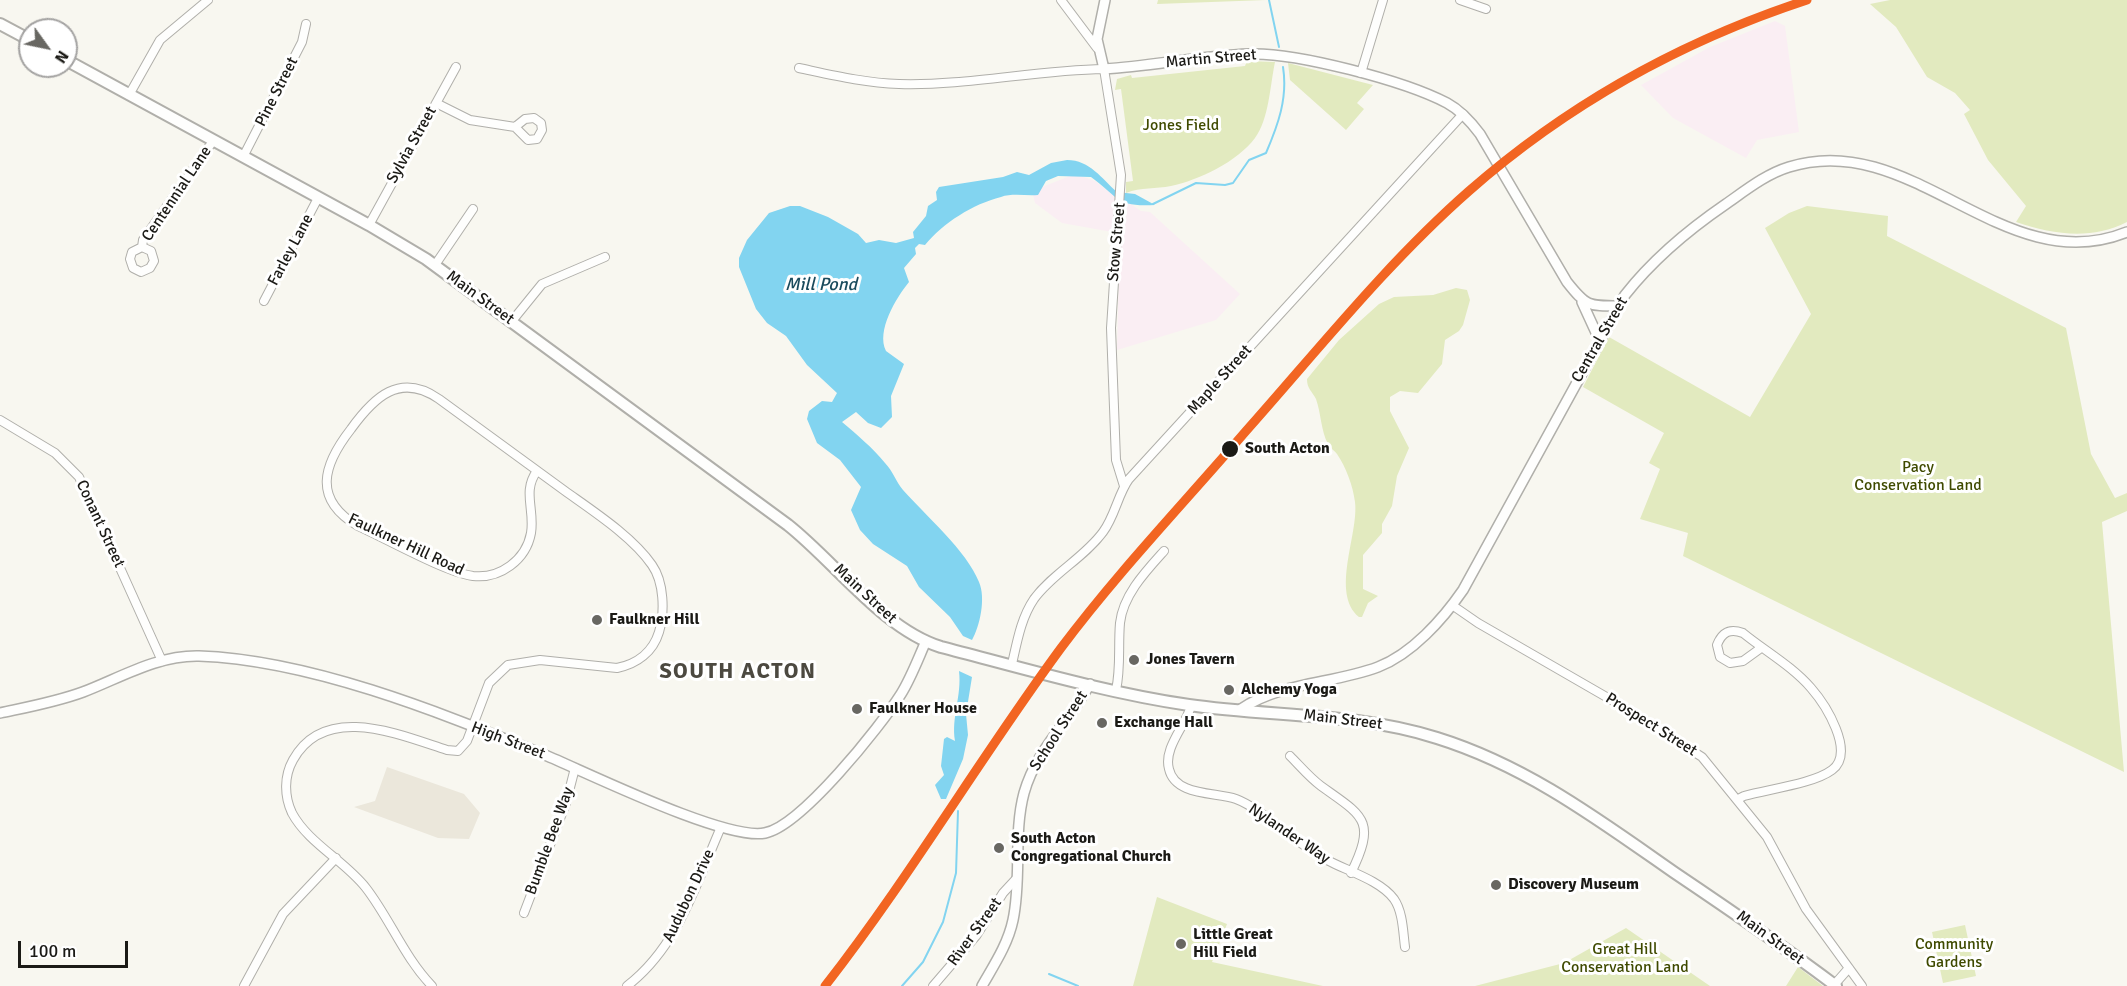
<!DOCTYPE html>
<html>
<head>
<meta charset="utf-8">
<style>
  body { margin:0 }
  #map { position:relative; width:2127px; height:986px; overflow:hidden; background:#f8f7f0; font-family:Signika,sans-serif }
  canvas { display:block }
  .north { position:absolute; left:18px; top:18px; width:60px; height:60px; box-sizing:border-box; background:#fff; border:2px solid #a4a3a2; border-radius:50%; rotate:123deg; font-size:16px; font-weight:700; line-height:24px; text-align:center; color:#1b1a16 }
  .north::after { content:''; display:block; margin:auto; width:21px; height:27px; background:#686762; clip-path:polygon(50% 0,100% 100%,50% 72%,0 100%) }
  .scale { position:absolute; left:18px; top:941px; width:110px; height:27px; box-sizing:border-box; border:3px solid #1b1a16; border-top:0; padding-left:8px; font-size:18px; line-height:21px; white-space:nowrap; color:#1b1a16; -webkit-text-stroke:4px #fff; paint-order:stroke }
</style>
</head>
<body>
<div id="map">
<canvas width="2127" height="986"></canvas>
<div class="north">N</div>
<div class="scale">100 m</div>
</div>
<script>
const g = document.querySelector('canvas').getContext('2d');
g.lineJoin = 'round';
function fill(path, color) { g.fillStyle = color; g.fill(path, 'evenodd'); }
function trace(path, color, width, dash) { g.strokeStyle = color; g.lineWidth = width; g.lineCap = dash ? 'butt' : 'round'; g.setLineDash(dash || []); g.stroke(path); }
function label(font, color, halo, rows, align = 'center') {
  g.font = font + ' Signika,sans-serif'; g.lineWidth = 6; g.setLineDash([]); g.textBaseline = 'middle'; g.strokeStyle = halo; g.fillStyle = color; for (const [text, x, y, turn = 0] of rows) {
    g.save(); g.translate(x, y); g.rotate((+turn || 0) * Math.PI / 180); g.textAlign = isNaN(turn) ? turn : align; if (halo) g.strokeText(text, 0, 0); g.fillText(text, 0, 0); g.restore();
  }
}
fill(new Path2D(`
  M387 767 464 794 480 813 469 839 438 838 354 807 375 801Z`), '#ebe7db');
fill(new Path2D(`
  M1775 21 1785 26 1799 132 1757 140 1746 158 1673 118 1641 85 1710 47Z
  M1075 174 1095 181 1115 196 1112 232 1062 223 1035 203 1032 191Z
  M1125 200 1141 211 1150 212 1240 294 1216 320 1117 350 1119 268Z`), '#faeef3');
fill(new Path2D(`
  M1158 0H1266L1157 4Z
  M1890 0H2127V222C2089 241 2053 234 2016 222L2026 206 1988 160 1964 114 1970 110 1955 93 1927 77 1896 27 1870 4Z
  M1247 61 1275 62C1270 86 1269 119 1255 138 1237 162 1199 180 1171 186 1156 189 1141 187 1126 193V182L1133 181 1121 89 1115 90 1117 79 1131 75 1132 78 1245 66Z
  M1288 63 1373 85 1357 103 1364 109 1346 130 1290 80Z
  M1807 206 1888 216 1887 236 2066 328 2091 454 2115 498 2127 493V511L2102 522 2124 772 1683 556 1688 533 1640 519 1660 469 1649 463 1664 433 1583 387 1609 337 1750 417 1811 314 1765 228 1789 213Z
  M1456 288 1467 290 1470 300 1463 325 1459 331 1445 340 1442 364 1418 393 1400 391 1390 397V411L1409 448 1397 476 1392 506 1382 524V533L1363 555V589L1378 596 1368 603 1362 617H1359C1330 593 1359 534 1355 502 1353 486 1346 467 1337 454 1335 451 1330 448 1328 444 1321 431 1321 413 1316 399 1312 391 1307 389 1307 379L1339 340 1379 304 1394 297 1433 295Z
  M1157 897 1227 924 1212 962 1323 986H1133Z
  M1965 925 1976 976 1943 983 1932 932Z
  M1626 928 1710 986H1475L1564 963Z
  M1798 967 1823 986H1786Z`), '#e2eabf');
fill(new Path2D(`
  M1067 160C1090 160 1102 179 1117 192L1135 194 1155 205C1115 207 1120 198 1091 177L1058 176 1046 181 1038 195C1026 196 1012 193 1001 197 973 204 943 223 925 245L919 244 915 248 916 254 904 268 909 282C896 298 876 331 886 351L904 364 891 396 892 417 881 428 868 423 856 412 842 422C856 434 873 448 885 463 893 471 896 482 903 490 925 515 967 551 979 582 986 598 980 626 972 640L963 636 950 617 919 587 907 566 873 544 860 530 851 510 861 487 840 460 817 443 807 419 809 411 822 401 832 402 837 393 807 365 786 336 767 323 756 309 739 267V258L747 240 769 213 790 206H800L828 217 858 234 866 243 879 240 896 243 914 238 913 232 926 216 928 206 937 200 936 192 939 187 1003 177 1017 172 1029 175 1051 163Z
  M959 671 972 677 966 714 968 735 963 759 946 799H941L935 785 944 775 941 766 944 739 947 737 955 741C951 717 962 696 959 671Z`), '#82d4f0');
trace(new Path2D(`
  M1269 0 1279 47
  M1153 204 1196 183 1225 185 1233 183 1249 160 1266 153C1278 125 1288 98 1283 67
  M1049 974 1078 986
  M902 986 923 962 943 922 956 873 958 811`), '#82d4f0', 2);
const minor = new Path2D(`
  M1061 0 1097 48
  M1460 0 1486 9
  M799 68C832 75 865 83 899 84 967 86 1035 70 1104 69L1121 175 1111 328 1116 460 1124 486
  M1361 73 1383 0
  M129 95 160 40 208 0
  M436 103 470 120 515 127 525 119 534 118 541 123 542 130 537 139 528 140 515 127
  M243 157 302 42 306 24
  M369 225 456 67
  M142 247 132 252 130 259 133 268 141 272 150 268 154 261 151 251 142 247 143 240 213 141
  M435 265 473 209
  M264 301 318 198
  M512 321 542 284 605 257
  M0 420 55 453 79 477 162 661
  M1452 605 1478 623 1622 706 1702 757 1767 837 1806 909 1862 986
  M1012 664C1017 642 1021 618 1034 599 1053 573 1084 558 1103 532 1115 516 1118 494 1129 479L1463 114
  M1116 690C1121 668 1118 646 1120 623 1123 595 1146 571 1164 551
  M1191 706C1186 725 1163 748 1169 769 1175 796 1215 792 1236 799 1263 809 1297 845 1327 860 1347 871 1380 880 1394 899 1403 912 1403 932 1405 947
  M1290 756C1300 766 1310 778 1321 786 1363 816 1377 820 1351 873
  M1738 799 1744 796C1768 789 1813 784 1832 770 1856 752 1825 704 1811 688 1792 666 1765 651 1743 633 1730 628 1722 632 1717 645L1720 657 1730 663 1743 661 1761 648
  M524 913 566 803 575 768
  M1834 985 1849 968
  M244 986 283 914 336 858
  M432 986C404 957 390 919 366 888 345 861 308 843 292 813 284 796 284 776 293 760 325 702 400 735 447 750L458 751 467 741 489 683 508 665 540 660 617 668C637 664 653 652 659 632 665 612 664 582 652 565 633 537 593 511 565 491 523 460 481 430 439 399 400 372 374 397 351 429 323 465 312 499 358 526 387 539 445 572 473 576 500 579 526 560 531 533 535 510 522 491 537 471
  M627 986C678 947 696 884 721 827
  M933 986 976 936 1003 893 1016 879`);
const tertiary = new Path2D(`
  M1105 0 1097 39 1104 69C1152 66 1200 56 1249 54 1296 52 1405 81 1447 103 1460 110 1471 122 1480 134L1567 282C1586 306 1588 306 1618 306
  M1582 302 1599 339
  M1241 709C1281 682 1333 684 1378 667 1412 654 1443 619 1463 590L1625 295C1654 258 1688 230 1726 204 1746 190 1766 174 1789 167 1912 128 2004 282 2127 232
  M0 713C28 707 56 702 83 692 120 678 157 655 199 656 312 660 441 713 545 755 588 773 726 841 765 833 801 826 880 727 901 694 911 678 918 659 926 641
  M982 986C994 965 1008 944 1013 920 1022 878 1013 834 1024 793 1036 750 1069 721 1090 684`);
const secondary = new Path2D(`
  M0 24 30 40
  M66 60 369 225 426 259 788 525C836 563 883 629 941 647 1022 668 1107 693 1189 705 1272 717 1356 712 1437 738 1527 766 1599 820 1675 873 1730 910 1783 946 1836 986`);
trace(minor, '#b0afaa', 10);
trace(tertiary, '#b0afaa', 12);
trace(secondary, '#b0afaa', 14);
trace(minor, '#fefefd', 8);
trace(tertiary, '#fefefd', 9);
trace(secondary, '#fefefd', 10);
trace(new Path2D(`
  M825 986C910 877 980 758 1061 648 1118 572 1184 503 1246 431 1318 350 1387 263 1469 191 1567 105 1682 41 1807 0`), '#f26522', 9);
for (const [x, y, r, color] of [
  [1230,449,9,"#1b1a16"],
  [597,620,6,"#686762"],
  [1134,660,6,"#686762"],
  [1229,690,6,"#686762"],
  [857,709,6,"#686762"],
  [1102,723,6,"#686762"],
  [999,848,6,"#686762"],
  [1496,885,6,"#686762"],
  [1181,944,6,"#686762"]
]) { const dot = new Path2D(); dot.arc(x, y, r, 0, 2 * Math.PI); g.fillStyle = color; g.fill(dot); trace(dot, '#fff', 2); }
label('16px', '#1b1a16', '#fff', [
  ["Martin Street",1211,59,-5],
  ["Pine Street",277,92,-63],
  ["Sylvia Street",412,145,-61],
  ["Centennial Lane",177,194,-56],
  ["Stow Street",1117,242,-85],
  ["Farley Lane",291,250,-62],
  ["Main Street",480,298,36],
  ["Central Street",1600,340,-60],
  ["Maple Street",1220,380,-48],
  ["Conant Street",100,524,65],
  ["Faulkner Hill Road",406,545,25],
  ["Main Street",865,594,43],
  ["Main Street",1343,720,7],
  ["Prospect Street",1651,725,32],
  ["School Street",1059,731,-57],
  ["High Street",508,741,21],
  ["Nylander Way",1289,834,34],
  ["Bumble Bee Way",550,841,-70],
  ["Audubon Drive",689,896,-65],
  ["River Street",975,932,-54],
  ["Main Street",1770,938,36]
]);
label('16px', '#3f4a00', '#fff', [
  ["Jones Field",1181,126],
  ["Pacy",1918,468],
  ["Conservation Land",1918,486],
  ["Community",1954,945],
  ["Gardens",1954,963],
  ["Great Hill",1625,950],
  ["Conservation Land",1625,968]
]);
label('bold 16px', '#1b1a16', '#fff', [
  ["South Acton",1245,449]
], 'left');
label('bold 16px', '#1b1a16', '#fff', [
  ["Faulkner Hill",609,620],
  ["Jones Tavern",1146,660],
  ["Alchemy Yoga",1241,690],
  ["Faulkner House",869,709],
  ["Exchange Hall",1114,723],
  ["South Acton",1011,839],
  ["Congregational Church",1011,857],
  ["Discovery Museum",1508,885],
  ["Little Great",1193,935],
  ["Hill Field",1193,953]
], 'left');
label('italic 18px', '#1a4b5d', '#fff', [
  ["Mill Pond",821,285]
]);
g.letterSpacing = '1.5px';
label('bold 22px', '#4c4940', '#fff', [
  ["SOUTH ACTON",738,672]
]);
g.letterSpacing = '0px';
</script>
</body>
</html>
